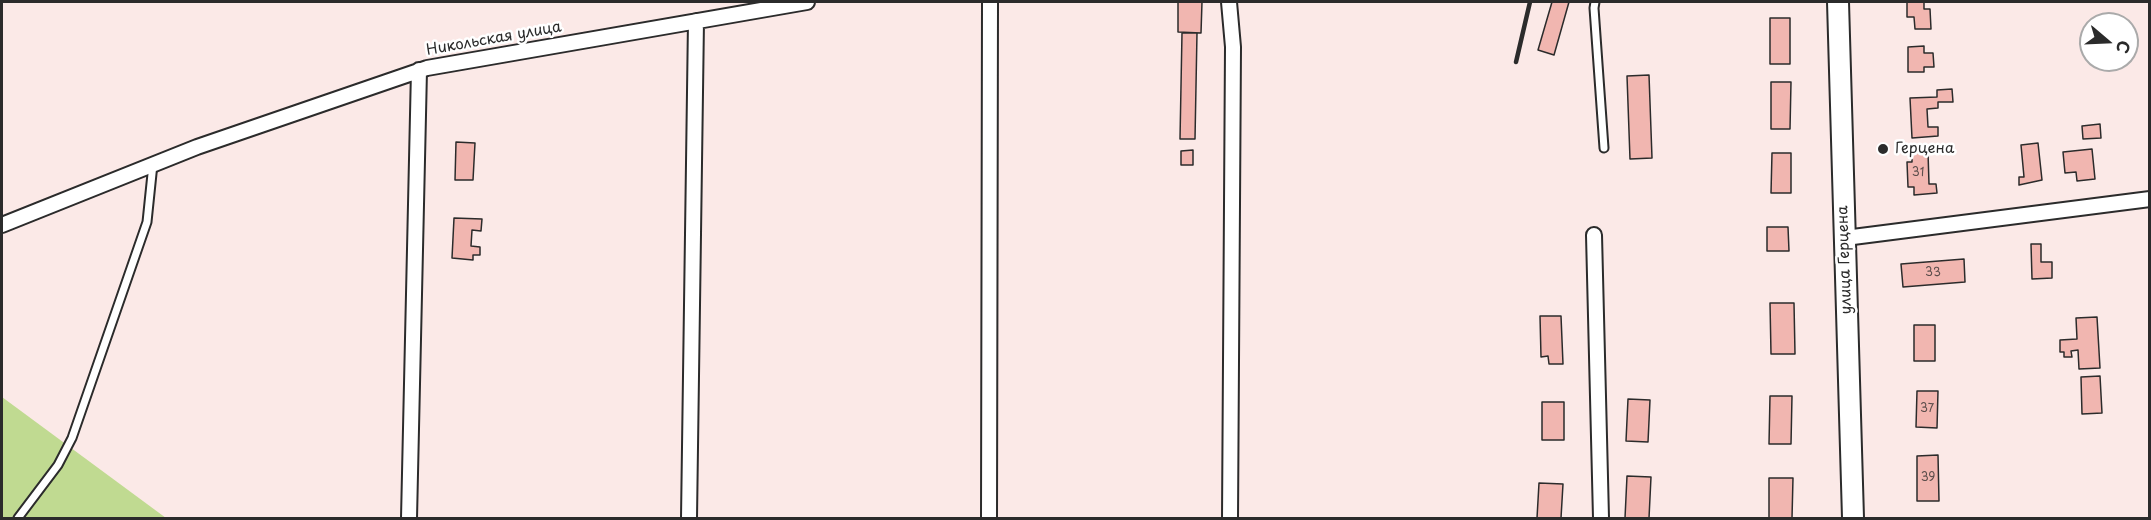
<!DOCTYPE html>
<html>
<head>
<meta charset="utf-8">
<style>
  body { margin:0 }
  #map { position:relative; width:2151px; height:520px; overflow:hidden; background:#fbe9e7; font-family:"Playpen Sans",sans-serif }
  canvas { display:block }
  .frame { position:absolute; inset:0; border:3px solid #2b2b2b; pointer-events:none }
  .north { position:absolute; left:2079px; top:12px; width:60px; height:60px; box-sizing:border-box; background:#fff; border:2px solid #aaa; border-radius:50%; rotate:109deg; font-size:16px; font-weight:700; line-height:24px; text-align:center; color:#2b2b2b }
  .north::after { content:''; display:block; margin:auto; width:21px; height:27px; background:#2b2b2b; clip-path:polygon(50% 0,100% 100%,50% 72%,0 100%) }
</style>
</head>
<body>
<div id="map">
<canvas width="2151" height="520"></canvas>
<div class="frame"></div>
<div class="north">С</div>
</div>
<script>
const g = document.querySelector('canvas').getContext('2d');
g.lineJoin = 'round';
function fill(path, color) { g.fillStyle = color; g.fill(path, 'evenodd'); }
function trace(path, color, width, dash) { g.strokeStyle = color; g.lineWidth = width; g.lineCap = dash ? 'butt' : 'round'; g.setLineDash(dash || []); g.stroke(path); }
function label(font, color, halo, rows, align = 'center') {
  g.font = font + ' "Playpen Sans",sans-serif'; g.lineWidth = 5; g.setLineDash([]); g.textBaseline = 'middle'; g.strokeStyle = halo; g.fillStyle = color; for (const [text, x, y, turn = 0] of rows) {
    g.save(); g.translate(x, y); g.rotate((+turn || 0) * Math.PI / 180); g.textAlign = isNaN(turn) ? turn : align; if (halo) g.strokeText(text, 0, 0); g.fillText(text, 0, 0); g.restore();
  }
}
fill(new Path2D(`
  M2 397 166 518H2Z`), '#c0da91');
const building = new Path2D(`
  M1178 2H1202L1201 33 1178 32Z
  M1552 2H1569L1554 55 1538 50Z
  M1907 2H1924V9H1930L1931 29H1915L1914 17H1907Z
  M1770 18H1790V64H1770Z
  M1182 33H1197L1195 139H1180Z
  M1924 46V53H1933L1934 67H1924V72H1908V47Z
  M1649 75 1652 158 1630 159 1627 76Z
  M1771 82H1791L1790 129H1771Z
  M1952 89 1953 102H1938V108L1927 109 1928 127H1938V136L1912 138 1910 98 1937 97V90Z
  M2100 124 2101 138 2083 139 2082 126Z
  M456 142 475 143 473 180H455Z
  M2038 143 2042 180 2019 185V177H2024L2021 145Z
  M2092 149 2095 179 2077 181 2076 172 2065 173 2063 152Z
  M1193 150V165H1181V151Z
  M1928 152 1929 184H1936L1937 193 1914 195V187H1908L1907 162H1912V153Z
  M1772 153H1791V193H1771Z
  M454 218 482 219 481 231 472 230 471 246 480 247V255H473V260L452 258Z
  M1767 227H1788L1789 251H1767Z
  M2031 244H2041V262H2052V278L2032 279Z
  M1964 259 1965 282 1903 287 1901 264Z
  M1770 303H1794L1795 354H1771Z
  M1540 316H1561L1563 364H1549L1548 356 1541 357Z
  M2097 317 2100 368 2079 369 2078 350 2071 351 2072 357H2064V352H2060V340L2077 339 2076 318Z
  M1914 325H1935V361H1914Z
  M2100 376 2102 413 2082 414 2081 377Z
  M1917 391H1938L1937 428 1916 427Z
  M1770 396H1792L1791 444H1769Z
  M1628 399 1650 400 1648 442 1626 441Z
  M1542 402H1564V440H1542Z
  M1938 455 1939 501H1917V456Z
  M1627 476 1651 477 1649 518H1625Z
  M1769 478H1793L1792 518H1769Z
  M1539 483 1563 484 1561 518H1537Z`);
fill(building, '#f1b6b0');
trace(building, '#2b2b2b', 1.5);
const lane = new Path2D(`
  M1595 2 1594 8 1604 148
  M18 518 58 465 72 438 147 222 153 164`);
const street = new Path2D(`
  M1229 2 1233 47 1230 518
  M2 225 197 147 427 68 807 2
  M1594 235 1601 518
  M1845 238 2150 199
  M409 518 419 70
  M689 518 696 21
  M989 518 990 2`);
const secondary = new Path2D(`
  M1838 2 1853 518`);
trace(lane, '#2b2b2b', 11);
trace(street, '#2b2b2b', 18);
trace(secondary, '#2b2b2b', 24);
trace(lane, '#fff', 7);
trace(street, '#fff', 14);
trace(secondary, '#fff', 20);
trace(new Path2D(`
  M1516 62 1530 2`), '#2b2b2b', 4.5);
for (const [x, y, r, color] of [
  [1883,149,6,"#2b2b2b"]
]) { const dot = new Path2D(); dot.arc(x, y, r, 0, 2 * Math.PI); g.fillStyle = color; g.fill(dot); trace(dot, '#fff', 2); }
label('12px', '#5c4e4c', null, [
  ["31",1918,173],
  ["33",1933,273],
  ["37",1927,409],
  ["39",1928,478]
]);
label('15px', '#2b2b2b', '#fff', [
  ["Никольская улица",494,39,-10],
  ["улица Герцена",1845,260,-92]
]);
label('15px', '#2b2b2b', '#fff', [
  ["Герцена",1895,149]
], 'left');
</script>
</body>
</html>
